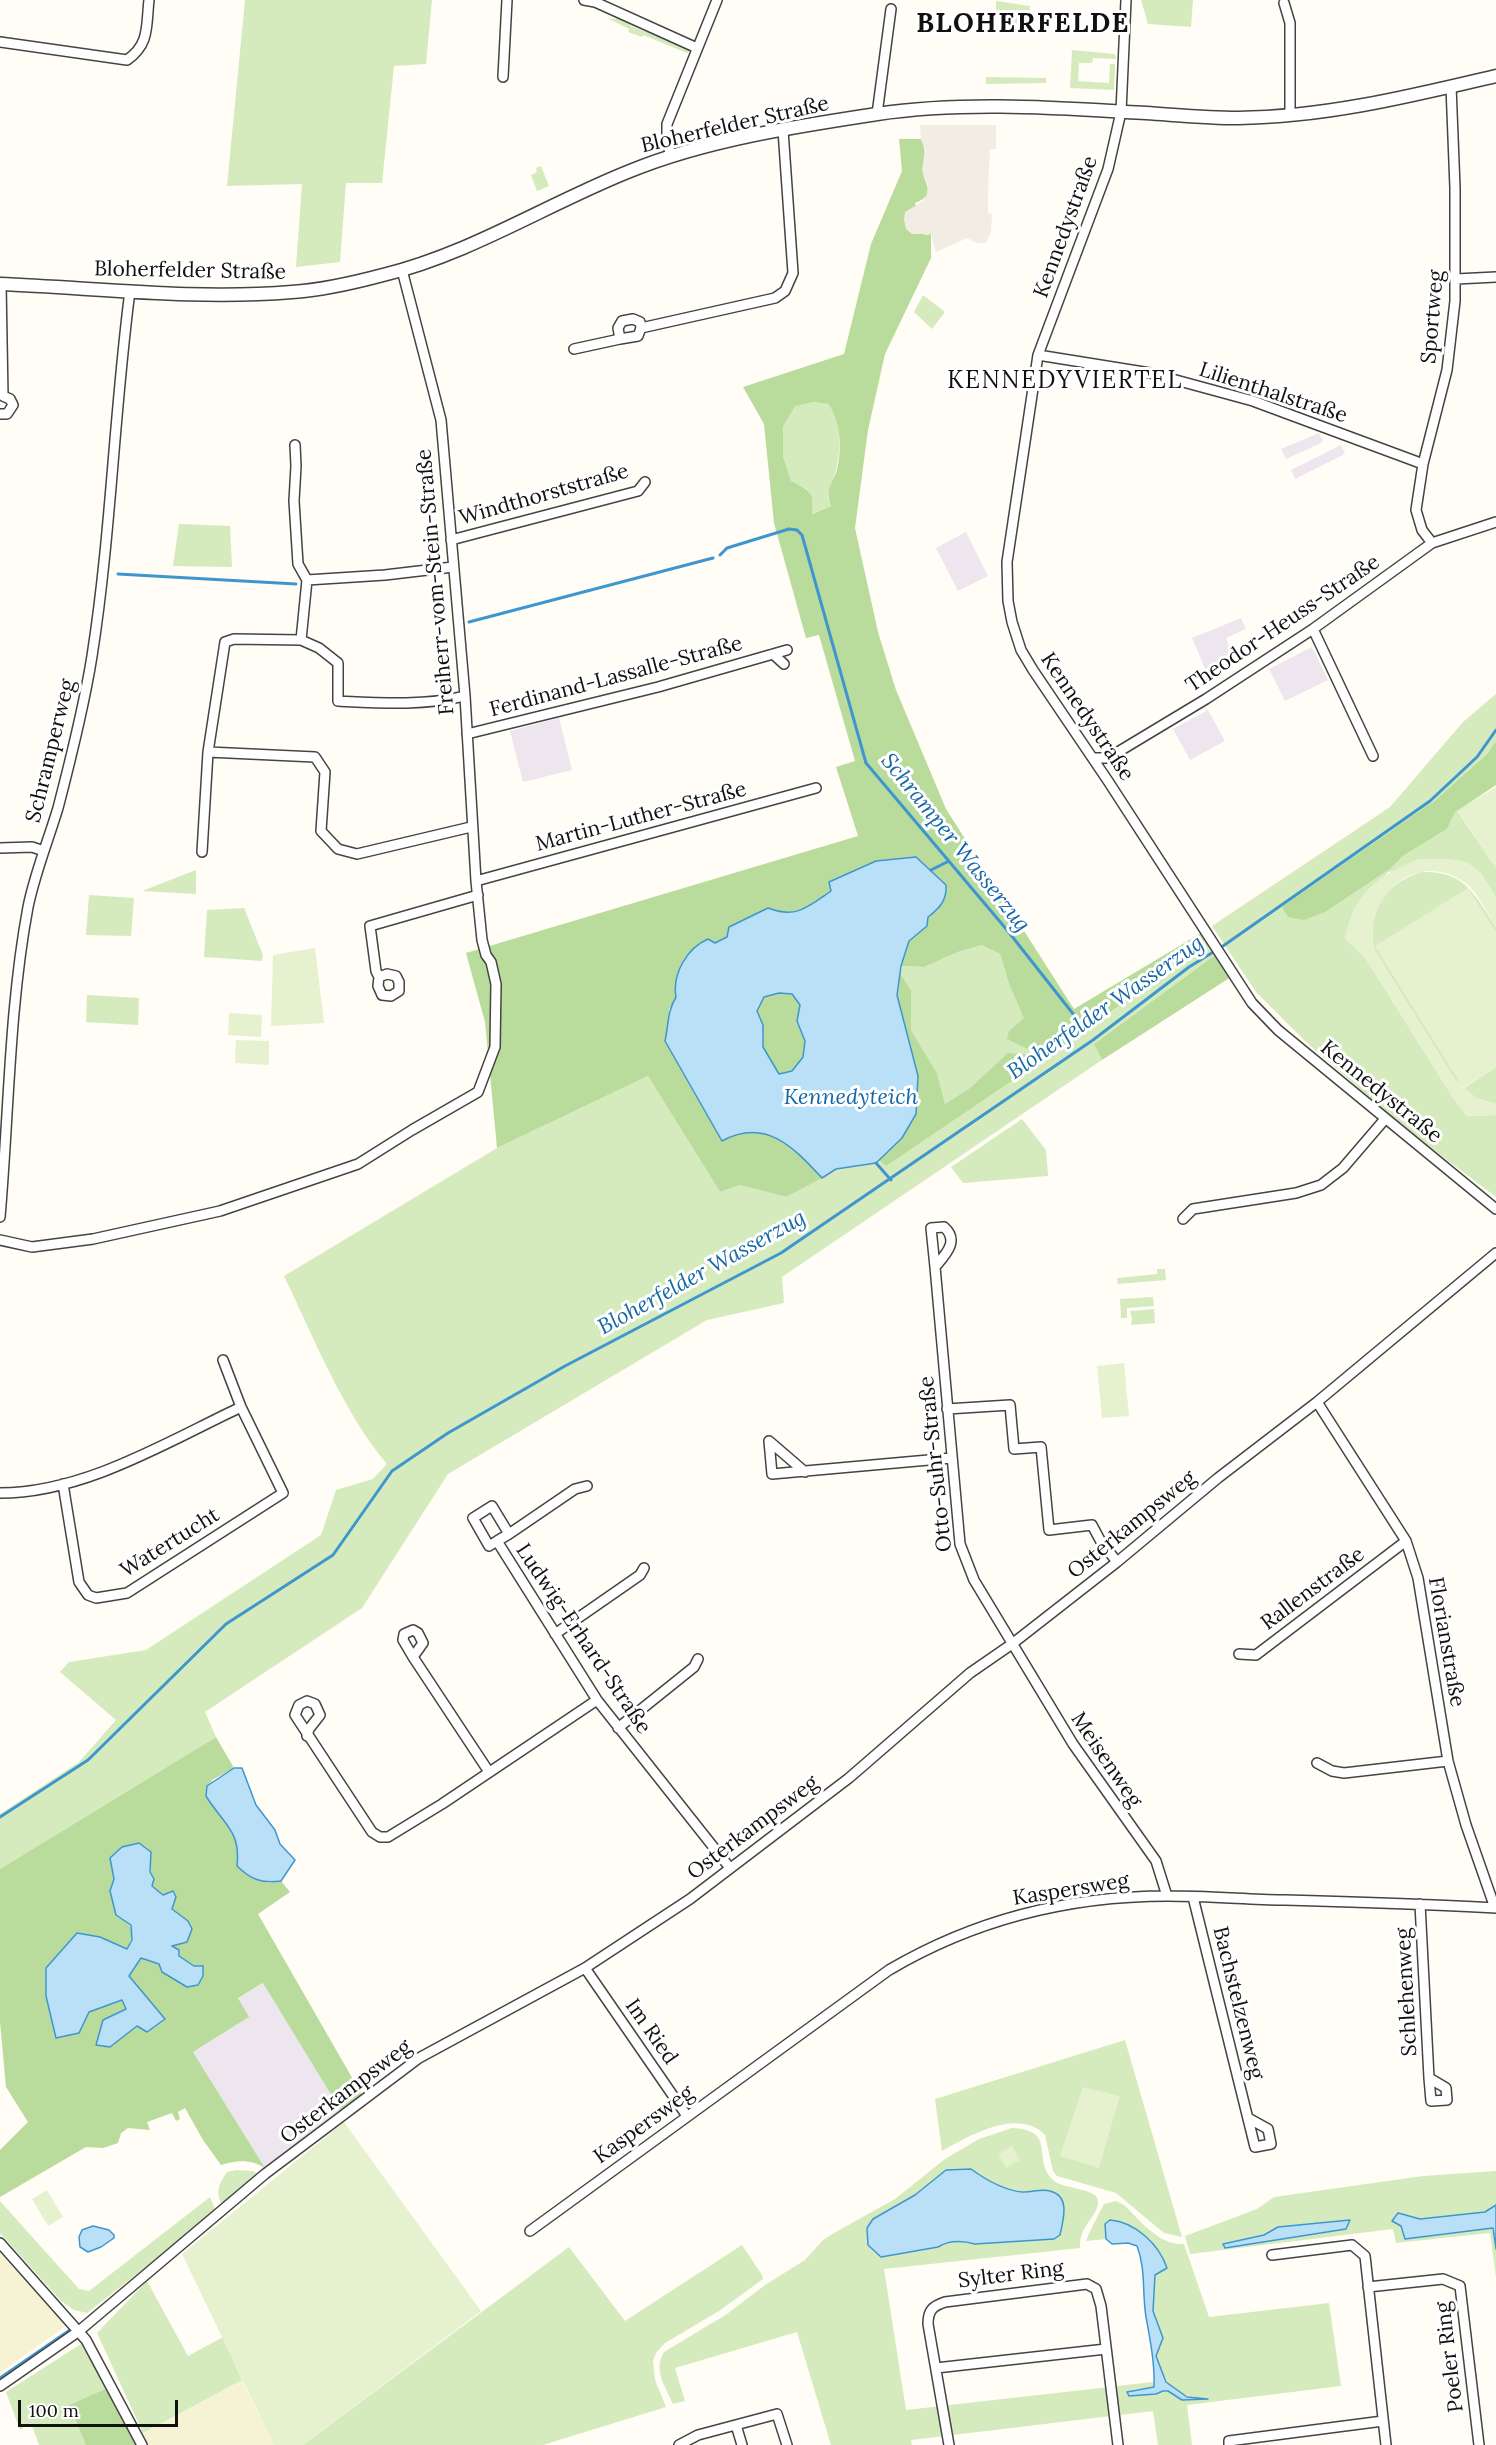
<!DOCTYPE html>
<html>
<head>
<meta charset="utf-8">
<style>
  body { margin:0 }
  #map { position:relative; width:1496px; height:2445px; overflow:hidden; background:#fffdf5; font-family:Lora,serif }
  canvas { display:block }
  .scale { position:absolute; left:18px; top:2400px; width:160px; height:27px; box-sizing:border-box; border:3px solid #111; border-top:0; padding-left:8px; font-size:18px; line-height:21px; white-space:nowrap; color:#111; -webkit-text-stroke:4px #fff; paint-order:stroke }
</style>
</head>
<body>
<div id="map">
<canvas width="1496" height="2445"></canvas>
<div class="scale">100 m</div>
</div>
<script>
const g = document.querySelector('canvas').getContext('2d');
g.lineJoin = 'round';
function fill(path, color) { g.fillStyle = color; g.fill(path, 'evenodd'); }
function trace(path, color, width, dash) { g.strokeStyle = color; g.lineWidth = width; g.lineCap = dash ? 'butt' : 'round'; g.setLineDash(dash || []); g.stroke(path); }
function label(font, color, halo, rows, align = 'center') {
  g.font = font + ' Lora,serif'; g.lineWidth = 6; g.setLineDash([]); g.textBaseline = 'middle'; g.strokeStyle = halo; g.fillStyle = color; for (const [text, x, y, turn = 0] of rows) {
    g.save(); g.translate(x, y); g.rotate((+turn || 0) * Math.PI / 180); g.textAlign = isNaN(turn) ? turn : align; if (halo) g.strokeText(text, 0, 0); g.fillText(text, 0, 0); g.restore();
  }
}
fill(new Path2D(`
  M1319 433 1323 442 1286 459 1281 449Z
  M1341 445 1345 454 1295 479 1291 470Z
  M966 532 988 576 958 591 936 548Z
  M1241 618 1246 629 1226 638 1233 657 1205 669 1192 638Z
  M1312 647 1328 680 1285 701 1269 669Z
  M1208 710 1225 741 1190 760 1173 729Z
  M559 718 572 770 523 782 510 731Z
  M264 1983 341 2111 265 2168 193 2052 248 2018 238 1998Z`), '#eee6ef');
fill(new Path2D(`
  M0 2252 67 2325 0 2373Z
  M242 2380 274 2445H149L143 2433Z`), '#f6f3d4');
fill(new Path2D(`
  M245 0H432L426 64 394 66 382 183H346L340 262 296 267 302 184 227 186Z
  M1141 0H1193L1191 27 1148 24Z
  M996 1 1030 6 1028 27 1021 28 1017 33 1011 26 1001 25V16L996 12Z
  M605 17C614 21 624 16 631 26L646 32 650 31 687 46 689 51 687 53 643 35 642 37 628 32 629 29Z
  M1072 50 1115 54 1116 59 1093 58 1092 63H1079L1078 81 1109 83 1110 64H1115L1114 90 1070 88Z
  M986 77 1046 78V83L986 84Z
  M541 166 549 186 537 191 531 175 537 172 536 168Z
  M923 295 945 312 932 329 914 312Z
  M813 402 828 404C848 432 838 468 828 497L831 506 811 514 813 503 807 489 791 481 783 456V427L795 405Z
  M179 524 230 526 232 567 173 566Z
  M1496 694V741L1487 754 1433 802 1391 868 1403 856 1447 829 1455 812 1496 785 1458 812 1496 868V898L1481 873 1466 862 1388 872 1345 938 1366 959 1452 1096 1467 1116 1496 1115V1197L1402 1126 1305 1041 1256 992 1212 926 1390 807 1463 722Z
  M196 870V894L142 891Z
  M1421 872C1465 870 1475 895 1496 927V933L1467 888 1464 1088 1496 1067V1104L1476 1098 1455 1080 1375 951C1365 913 1384 884 1421 872Z
  M89 895 134 898 131 936 86 935Z
  M244 908 263 955 262 961 204 957 207 910Z
  M1205 940 1215 955 1094 1044 1102 1060 782 1277 784 1303 707 1320 448 1474 362 1608 205 1712 216 1737 0 1869V1814L79 1762 116 1720 60 1672 69 1662 146 1650 321 1535 336 1490 373 1479 387 1464C344 1414 313 1336 284 1276L497 1148 648 1076 720 1192 740 1185 786 1197 836 1169 876 1163 879 1160 887 1165 1008 1053 970 1088 945 1104 937 1073 911 1030V990L900 973 901 966 924 967 958 952 982 945 1000 954 1009 984 1025 1018 1009 1031 1025 1047 1044 1059 1130 998 1145 979Z
  M87 995 139 998 138 1025 86 1022Z
  M1022 1119 1046 1150 1048 1176 963 1183 951 1167Z
  M1157 1269H1165L1166 1280 1118 1284 1117 1278 1157 1274Z
  M1153 1297 1154 1306 1127 1308V1318H1121L1120 1299Z
  M1154 1309 1155 1323 1131 1325 1132 1318 1130 1311Z
  M1125 2040 1182 2237 1164 2233 1116 2193 1057 2176 1053 2171 1045 2135C1018 2107 969 2136 942 2151L935 2099Z
  M1012 2128C1058 2130 1031 2159 1053 2180 1062 2189 1096 2188 1098 2200 1100 2211 1085 2224 1082 2234 1080 2238 1080 2243 1080 2248L884 2269 906 2410 1153 2382 1154 2387 1130 2390 1156 2394 1168 2391 1182 2400 1200 2398C1174 2397 1162 2380 1156 2356L1163 2338 1153 2311 1155 2275 1166 2268C1157 2235 1134 2234 1105 2224L1106 2239 1086 2241 1090 2231 1104 2204 1116 2201 1124 2205C1140 2220 1159 2246 1184 2244L1209 2317 1329 2303 1341 2386 1187 2405 1192 2445H1158L1153 2411 911 2440 912 2445H831L797 2332 675 2368 685 2401 673 2404C665 2386 653 2370 664 2352L727 2314 765 2285 805 2260 823 2240 834 2233 895 2199 945 2159 979 2139ZM971 2169C999 2190 1016 2193 1050 2191L1054 2239 975 2244C964 2241 949 2240 938 2247L881 2257 873 2219 915 2195 946 2170Z
  M236 2170 253 2171 260 2176 222 2205C215 2191 219 2184 227 2172Z
  M1496 2171V2277L1490 2233 1396 2243 1393 2229 1190 2254 1185 2236 1257 2209 1274 2197 1423 2176Z
  M210 2197 216 2212 87 2313 74 2310 61 2301 0 2233V2201L79 2289 89 2291Z
  M742 2245 762 2275 763 2279 719 2311 665 2343 656 2353 653 2361 655 2380 666 2407 543 2445H303L569 2247 625 2321Z
  M147 2281 188 2356 223 2337 242 2380 143 2433 97 2333Z
  M81 2344 107 2388 69 2405 86 2445H39L31 2423 20 2430 6 2392Z`), '#d5ebbd');
fill(new Path2D(`
  M899 139H921C927 153 924 153 923 167 921 182 940 194 915 203L925 235 931 234V258L885 354 868 430 855 528 878 632 896 690 946 809 1074 1009 1201 933 1205 940 1145 979 1130 998 1044 1059 1034 1052 1007 1039 1009 1031 1024 1018 1009 984 1000 954 982 945 958 952 924 967 901 966 909 941 927 926 928 917 938 910 831 891 807 908 729 927 728 937 715 943 669 1009V1025L665 1041 723 1141C766 1117 795 1148 822 1178L786 1197 740 1185 720 1192 648 1076 497 1148 485 1022 466 953 858 836 836 767 855 761 819 635 806 638 774 523 764 424 743 387 844 354 871 244 902 171ZM813 402 828 404C840 420 842 445 838 465 835 483 824 487 831 506L812 514C815 492 809 490 791 481L783 456V427L795 406Z
  M1496 741V785L1455 812 1447 829 1403 856 1391 868 1325 912 1304 920 1288 917 1282 907 1433 802 1487 754Z
  M1215 955 1231 977 1102 1060 1094 1044Z
  M900 973 911 990V1030L937 1073 945 1104 970 1088 1008 1053 1025 1054 1038 1063 886 1166 879 1160 902 1138 918 1076 897 995Z
  M779 993 793 994 800 1005 797 1021 805 1041 803 1057 792 1071 779 1074 763 1047V1025L757 1011 764 997Z
  M216 1737 234 1768 212 1780 206 1796 233 1833 239 1848 268 1883 281 1881 290 1892 258 1914 362 2095 341 2111 263 1983 238 1998 249 2017 193 2052 265 2168C251 2159 237 2160 221 2165L203 2140 185 2108 178 2112 180 2119 176 2121 172 2113 147 2122 150 2130 128 2128 121 2133 118 2143 103 2148 86 2147 0 2197V2150L28 2122 6 2087 0 2022V1869ZM151 1852V1886L164 1895 172 1891 171 1909 188 1921 171 1945 179 1950 178 1956 195 1966 159 1964 141 1958 129 1975 137 2026 110 2047 126 2009 123 1999 89 2012 100 1937 127 1949C140 1928 121 1909 110 1891L114 1879 110 1858Z
  M107 2388 136 2445H86L69 2405Z`), '#b9dc9c');
fill(new Path2D(`
  M1496 787V868L1458 811Z
  M1418 859H1450L1466 862 1481 873 1496 898V927C1487 913 1478 892 1464 882 1415 848 1361 899 1375 951L1455 1080 1476 1098 1496 1104V1115L1467 1116 1452 1096 1366 959 1345 938C1354 892 1377 877 1418 859Z
  M1468 888 1496 933V1067L1463 1088 1375 946Z
  M315 948 324 1023 271 1026 273 955Z
  M229 1013 262 1015 261 1037 228 1035Z
  M236 1040 269 1041V1065L235 1063Z
  M1124 1363 1129 1416 1102 1418 1097 1366Z
  M1083 2087 1120 2096 1099 2168 1060 2156Z
  M344 2122 481 2311 303 2445H274L182 2254Z
  M1012 2146 1020 2160 1006 2168 998 2154Z
  M47 2190 63 2217 48 2226 32 2199Z`), '#e6f2cf');
fill(new Path2D(`
  M920 125H996V149H990L988 192V213L992 214 991 232 986 243H977L967 238 936 252 931 234H912L906 229 904 220 905 212 923 201 927 194 928 186 922 169 926 151 921 139Z`), '#f1ede2');
const water = new Path2D(`
  M916 857 946 885C947 900 940 908 928 917L927 926 909 941 901 966 897 995 918 1076 916 1114 902 1138 876 1163 836 1169 822 1178C794 1148 766 1117 722 1141L665 1041C669 1023 667 1012 676 997 672 974 687 948 708 939L715 943 727 937 729 927 768 908C796 919 808 907 831 891L829 882 876 861ZM779 993 792 994 800 1005 797 1021 805 1041 803 1057 792 1071 779 1074 763 1047V1025L757 1011 764 997Z
  M234 1768H242L256 1805 275 1830 280 1844 295 1860 281 1881C262 1884 250 1879 237 1866 241 1830 223 1824 206 1796L207 1786Z
  M139 1843 151 1852 150 1872 154 1879 152 1886 163 1895 173 1891 176 1897 172 1909 188 1921 192 1929 187 1942 172 1946 179 1950V1956L194 1966H203V1976L198 1985 187 1987 162 1972 159 1964 141 1958 129 1976 165 2019 147 2032 137 2026 110 2047 96 2045 103 2020 126 2009 122 2000 89 2012 79 2033 56 2038 46 1996V1968L77 1933 100 1937 127 1949 132 1940 131 1925 116 1915 110 1891 114 1879 110 1858 122 1847Z
  M971 2169C986 2180 1003 2190 1022 2192 1031 2193 1041 2188 1050 2191 1071 2196 1063 2220 1060 2235L1054 2239 975 2244C964 2241 949 2240 938 2247L881 2257 868 2245 867 2228 873 2219 915 2195 946 2170Z
  M1496 2205V2249L1493 2228 1405 2239 1401 2226 1392 2221 1398 2213 1420 2219 1485 2212Z
  M1110 2220C1135 2222 1159 2244 1167 2268L1155 2275 1153 2311 1163 2338 1156 2356 1166 2382 1187 2397 1208 2399 1182 2400 1168 2391H1163L1156 2394 1129 2396 1127 2392 1154 2387C1155 2364 1150 2339 1146 2317 1142 2293 1146 2269 1137 2246L1128 2243 1112 2244 1106 2239 1105 2224Z
  M1350 2220 1346 2229 1225 2248 1223 2244 1264 2235 1278 2227Z
  M93 2226 109 2230 114 2235V2238L101 2247 88 2252 80 2247 79 2237 82 2230Z`);
fill(water, '#b9e0f7');
trace(water, '#3f96cf', 1.5);
trace(new Path2D(`
  M720 555 727 548 789 529 797 530 802 535 866 763 1007 930 1085 1029
  M118 574 296 584
  M469 622 713 558
  M931 870 947 862
  M876 1163 891 1180
  M0 1817 88 1760 226 1624 333 1555 392 1471 448 1433 565 1366 781 1253 1093 1040 1189 967 1223 946 1430 801 1477 757 1496 730
  M0 2378 70 2330`), '#3f96cf', 3);
const minor = new Path2D(`
  M584 0 595 2 697 48
  M1126 0 1121 112 1108 169 1038 355 1007 562 1008 601 1012 622 1021 650 1033 670 1108 781 1252 1003 1278 1030 1496 1209
  M1284 3 1290 23V115
  M0 42 127 60C150 44 146 26 149 0
  M503 77 507 0
  M877 114 891 9
  M671 157 667 140V124L717 0
  M1456 279 1496 277
  M1 284 3 396
  M641 328 640 322 633 319 622 321 618 328 620 339 638 336 641 328 775 298 785 291 793 273 783 130
  M574 349 620 339
  M1038 355 1150 373 1253 401 1423 464
  M0 414H7L13 405 10 399 3 396
  M295 445 296 466 294 501 298 564 307 580 301 640
  M451 540 638 491 645 482
  M1432 543 1422 530 1416 510 1423 464 1447 370 1455 301V188L1451 86
  M307 580 385 575 453 567
  M1313 629 1373 756
  M773 654 784 664
  M467 734 658 687 787 650
  M208 752 225 642 234 639 301 640 319 648 338 663V701C380 703 424 706 465 696
  M1093 758H1108L1206 699 1313 629 1432 543 1496 522
  M0 848 32 847 44 851
  M202 852 208 752 315 757 325 772 321 831 338 849 357 854 471 827
  M476 881 816 788
  M379 977 387 974 396 976 399 982V991L391 996 382 995 378 986 379 977 376 971 370 926 478 895
  M0 1217C9 1113 9 1009 28 907 35 873 48 841 58 808 71 758 84 707 92 656 111 535 114 413 130 291
  M1183 1219 1193 1209 1296 1193 1321 1185 1343 1168 1385 1119
  M0 1240 32 1247 93 1239 220 1211 358 1164 412 1130 478 1092 495 1047 496 984 491 962 486 955 482 940 476 881 465 696 441 420 402 270
  M935 1267 931 1228 944 1227C960 1241 945 1255 935 1267L960 1544 974 1580 1073 1744 1156 1861 1167 1896
  M1317 1402 1406 1541 1418 1578 1448 1761 1466 1825 1495 1908
  M947 1409 1010 1405 1014 1449 1041 1447 1049 1530 1092 1525 1100 1540 1117 1562
  M805 1472 769 1441 772 1474 951 1458
  M63 1484 79 1582 88 1595 96 1598 127 1593 283 1493 241 1407 223 1360
  M0 1493C84 1493 167 1442 241 1407
  M509 1534 575 1489 587 1486
  M497 1541 509 1534 492 1506 473 1518 489 1546 497 1541 597 1700 730 1868
  M555 1634 640 1575 644 1568
  M1239 1654 1256 1655 1406 1541
  M413 1657 423 1643 418 1633 413 1630 404 1634 403 1640 413 1657 489 1772
  M618 1728 694 1667 698 1659
  M307 1736 309 1729 320 1715 315 1704 307 1701 299 1705 295 1715 372 1832 380 1837H388L442 1804 597 1700
  M1317 1763 1332 1771 1344 1773 1448 1761
  M1193 1897 1255 2147 1271 2144 1268 2129 1248 2118
  M1420 1904 1429 2078 1431 2101 1447 2100 1446 2088 1429 2078
  M585 1968 687 2116
  M530 2231 889 1970C974 1920 1069 1896 1168 1896 1205 1896 1244 1899 1282 1900 1353 1902 1425 1904 1496 1908
  M0 2243 86 2340 142 2445
  M1272 2255 1352 2245 1365 2256 1386 2445
  M1368 2287 1443 2279 1460 2286 1479 2445
  M936 2368 1106 2349
  M0 2386 79 2331 265 2174 419 2058 585 1968 690 1899 849 1778 970 1673 1012 1644 1117 1562 1218 1478 1317 1402 1496 1253
  M736 2425 742 2445
  M679 2445 698 2435 777 2414 787 2445
  M949 2445 928 2324C928 2310 933 2306 945 2302L1087 2284 1096 2289 1101 2306 1118 2445
  M1229 2445V2441L1383 2421`);
const tertiary = new Path2D(`
  M0 284C97 288 195 300 292 292 323 290 353 283 383 275 470 254 547 204 630 171 705 140 798 126 877 114 966 101 1057 108 1146 113 1177 115 1208 118 1238 118 1326 117 1411 96 1496 76`);
trace(minor, '#444', 12);
trace(tertiary, '#444', 15);
trace(minor, '#fff', 9);
trace(tertiary, '#fff', 12);
label('21px', '#111', '#fff', [
  ["Bloherfelder Straße",735,125,-13],
  ["Kennedystraße",1066,227,-70],
  ["Bloherfelder Straße",190,271,1],
  ["Sportweg",1433,317,-85],
  ["Lilienthalstraße",1273,393,18],
  ["Windthorststraße",544,495,-16],
  ["Freiherr-vom-Stein-Straße",436,582,-95],
  ["Theodor-Heuss-Straße",1283,624,-34],
  ["Ferdinand-Lassalle-Straße",616,677,-15],
  ["Kennedystraße",1087,717,56],
  ["Schramperweg",51,751,-76],
  ["Martin-Luther-Straße",641,817,-15],
  ["Kennedystraße",1381,1092,39],
  ["Otto-Suhr-Straße",936,1464,-96],
  ["Osterkampsweg",1132,1525,-39],
  ["Watertucht",170,1543,-32],
  ["Rallenstraße",1313,1589,-37],
  ["Ludwig-Erhard-Straße",583,1639,56],
  ["Florianstraße",1446,1642,80],
  ["Meisenweg",1106,1760,56],
  ["Osterkampsweg",753,1828,-37],
  ["Kaspersweg",1071,1890,-9],
  ["Schlehenweg",1407,1992,-93],
  ["Bachstelzenweg",1238,2003,76],
  ["Im Ried",651,2032,55],
  ["Osterkampsweg",346,2092,-37],
  ["Kaspersweg",644,2125,-36],
  ["Sylter Ring",1011,2275,-7],
  ["Poeler Ring",1450,2357,-97]
]);
label('italic 22px', '#1768a6', '#fff', [
  ["Schramper Wasserzug",955,843,51],
  ["Bloherfelder Wasserzug",1106,1008,-35],
  ["Kennedyteich",851,1098],
  ["Bloherfelder Wasserzug",702,1273,-29]
]);
g.letterSpacing = '1.5px';
label('24px', '#111', '#fff', [
  ["KENNEDYVIERTEL",1065,381]
]);
g.letterSpacing = '0px';
g.letterSpacing = '1.5px';
label('bold 27px', '#111', '#fff', [
  ["BLOHERFELDE",1023,24]
]);
g.letterSpacing = '0px';
</script>
</body>
</html>
